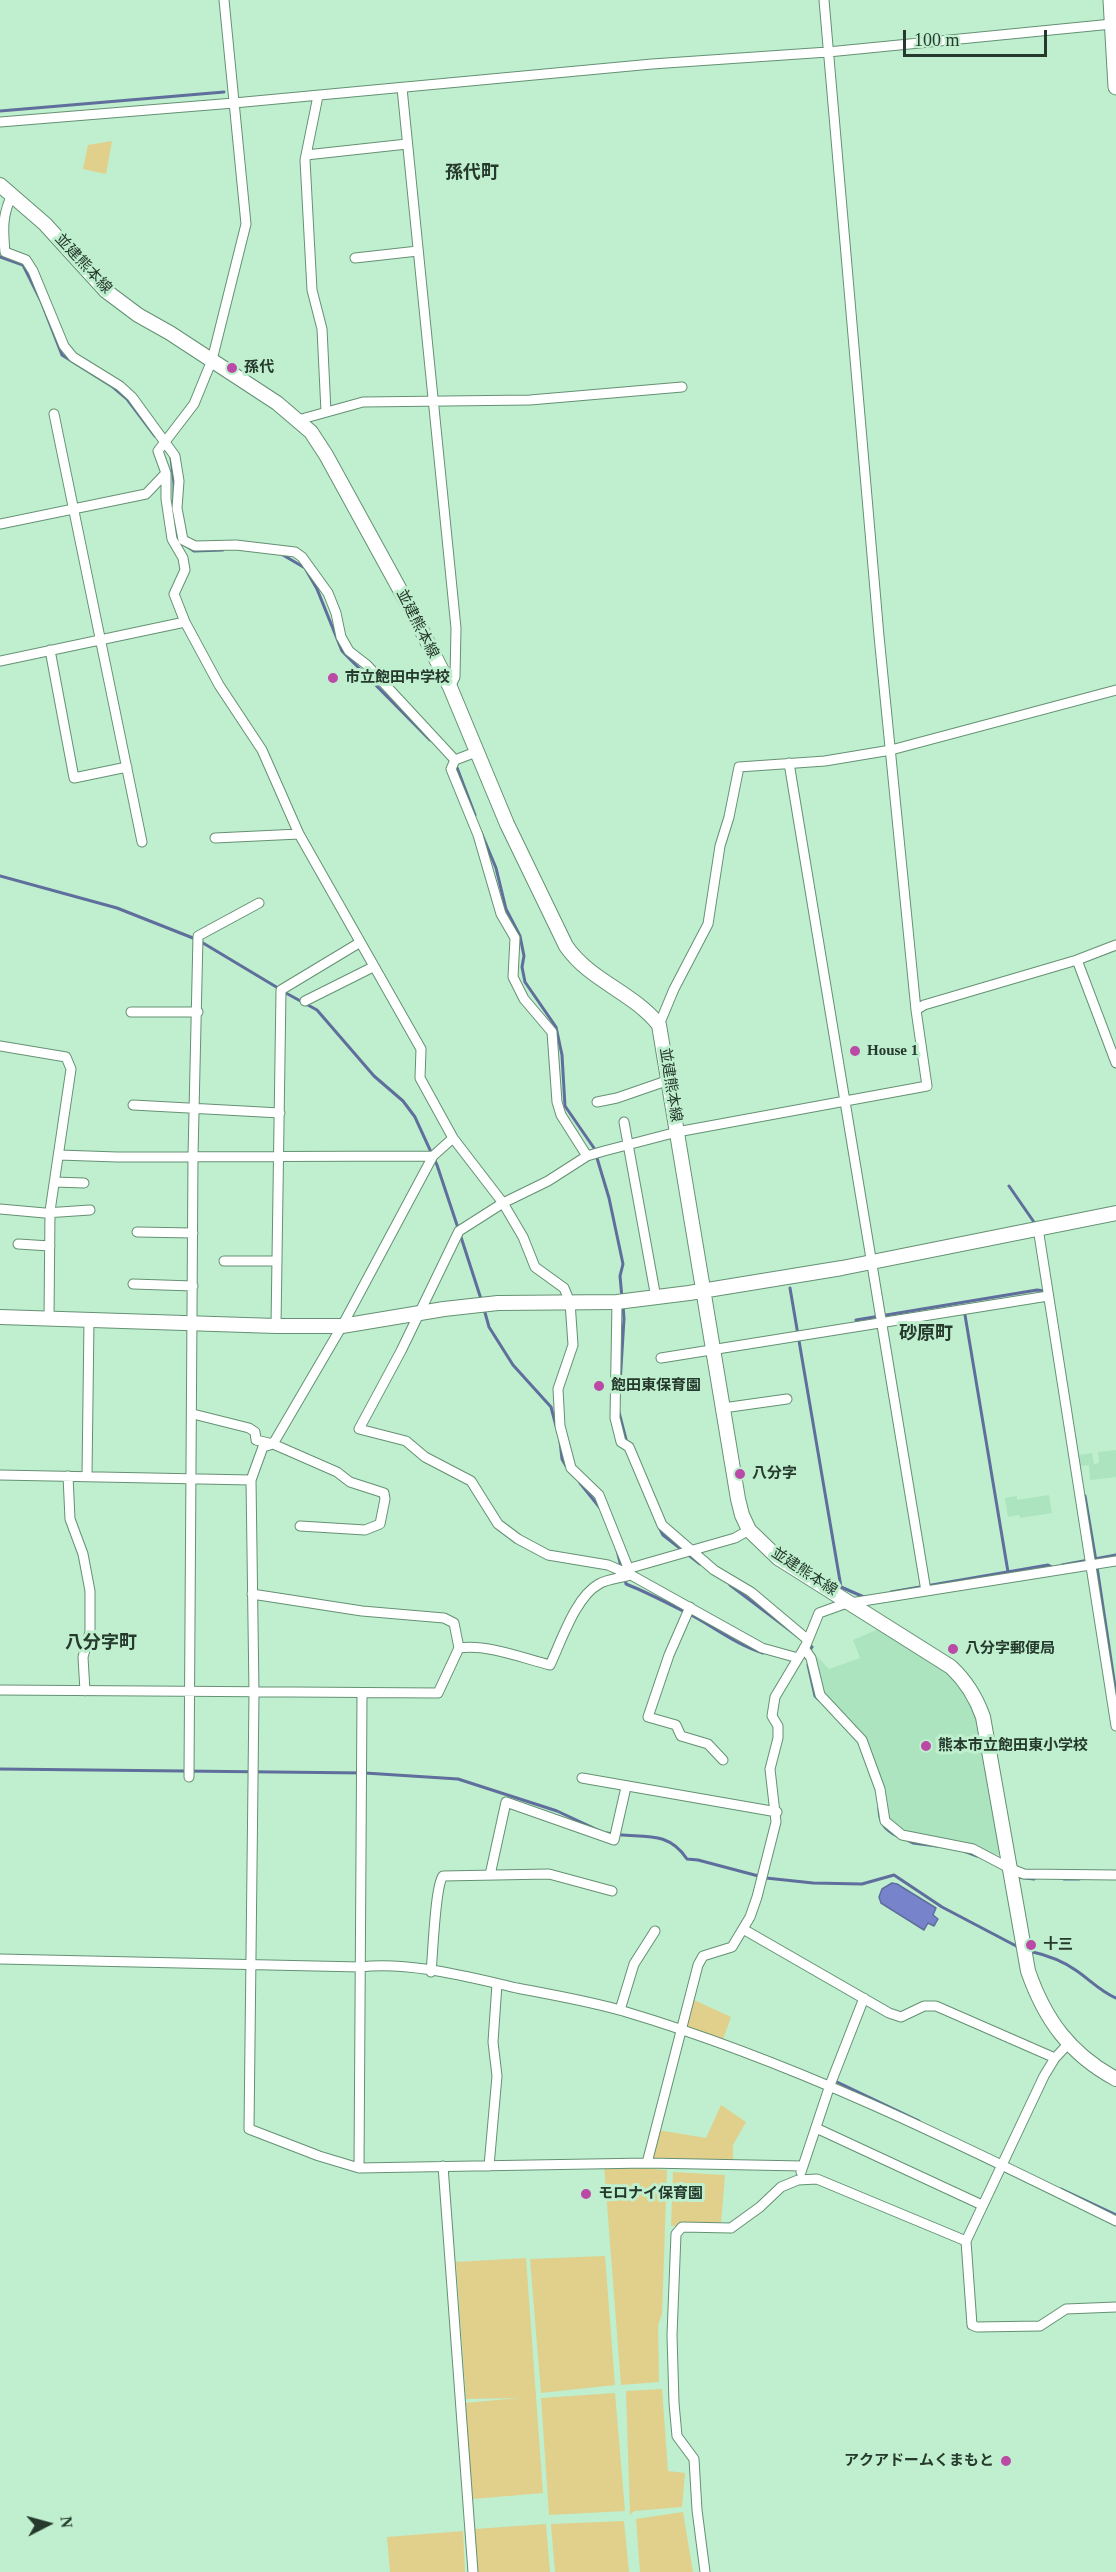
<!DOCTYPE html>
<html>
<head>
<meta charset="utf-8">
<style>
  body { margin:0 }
  #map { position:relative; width:1116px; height:2572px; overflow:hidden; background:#bfefce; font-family:"Times New Roman",serif }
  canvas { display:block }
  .north { position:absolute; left:18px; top:2494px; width:60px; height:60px; -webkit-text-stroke:4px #bfefce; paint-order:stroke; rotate:84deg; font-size:16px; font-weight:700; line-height:24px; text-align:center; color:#26392d }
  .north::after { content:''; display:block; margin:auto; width:21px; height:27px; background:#26392d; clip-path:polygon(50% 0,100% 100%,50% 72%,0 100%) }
  .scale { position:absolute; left:903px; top:30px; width:144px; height:27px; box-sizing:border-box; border:3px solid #26392d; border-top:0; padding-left:8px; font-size:18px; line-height:21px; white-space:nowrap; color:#26392d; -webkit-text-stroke:4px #bfefce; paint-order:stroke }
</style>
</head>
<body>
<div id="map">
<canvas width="1116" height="2572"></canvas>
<div class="north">N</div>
<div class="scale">100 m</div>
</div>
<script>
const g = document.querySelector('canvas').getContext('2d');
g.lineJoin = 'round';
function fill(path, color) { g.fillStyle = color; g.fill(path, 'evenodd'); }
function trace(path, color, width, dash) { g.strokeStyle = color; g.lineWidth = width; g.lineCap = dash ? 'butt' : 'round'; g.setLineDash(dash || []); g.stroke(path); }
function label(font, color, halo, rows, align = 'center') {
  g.font = font + ' "Times New Roman","Noto Sans JP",serif'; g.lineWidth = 6; g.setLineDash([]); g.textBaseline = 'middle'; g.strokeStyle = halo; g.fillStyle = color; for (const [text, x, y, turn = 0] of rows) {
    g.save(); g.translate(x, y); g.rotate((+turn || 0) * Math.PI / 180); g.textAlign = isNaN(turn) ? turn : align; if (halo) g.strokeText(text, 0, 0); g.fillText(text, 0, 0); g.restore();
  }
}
fill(new Path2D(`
  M1116 1450V1477L1090 1480 1089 1465 1080 1466 1079 1455 1092 1453 1094 1464 1099 1463 1098 1452Z
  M1049 1495 1052 1513 1020 1518 1019 1515 1008 1517 1005 1498 1017 1496V1500Z
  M881 1628 928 1656 958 1680 976 1709 1002 1854 997 1855 963 1841 912 1834 889 1821 886 1815 885 1788 872 1753 865 1738 823 1692 808 1647 829 1669 860 1658 853 1640Z`), '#ace4bf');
fill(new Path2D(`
  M112 141 106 174 83 169 88 145Z
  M692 1999 731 2017 722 2042 684 2027Z
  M721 2105 746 2122 733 2145V2161H651L658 2130 706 2138Z
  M604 2165 667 2170 662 2314 658 2325 659 2382 621 2385Z
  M673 2172 725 2175 721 2223 671 2226Z
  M605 2256 615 2385 541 2393 530 2259Z
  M526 2258 543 2493 473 2499 464 2403 519 2398 466 2399 456 2262Z
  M662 2389 668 2471 685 2473 682 2507 634 2511 630 2515 626 2391Z
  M615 2393 625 2511 549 2515 541 2398Z
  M683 2512 693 2572H640L636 2519Z
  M624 2521 629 2572H555L551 2524Z
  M546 2524 550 2572H477L475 2529Z
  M463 2531 465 2572H390L387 2537Z`), '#e1cf8c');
const water = new Path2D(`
  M892 1883 897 1884 936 1908 933 1915 938 1919 934 1926 928 1923 924 1930 881 1903 879 1897 882 1889Z`);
fill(water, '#7784cc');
trace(water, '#5f6e9c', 1.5);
trace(new Path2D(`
  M0 111 224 92
  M0 257 23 265 41 301 62 355 113 387 127 399 155 436
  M171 458 174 483V517
  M182 543 194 551 223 550
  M283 555 305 568 317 589 342 651 430 740
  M456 765 475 815
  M481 832 496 868 506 909 520 936 524 956 522 967 525 982 556 1027 562 1055 565 1106 594 1148 609 1198 623 1264 620 1276 622 1298
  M0 876 117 908 198 940 278 988
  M284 992 317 1010 374 1076 403 1101 415 1117 437 1165 458 1228
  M1009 1186 1036 1225
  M460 1234 481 1299
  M790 1288 841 1587 864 1597
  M484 1309 489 1327 513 1365 551 1407 556 1426
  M965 1315 1008 1572
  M856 1320 1037 1290 1046 1291
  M620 1384 624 1319 623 1304
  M619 1412 627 1443
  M560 1441 562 1459 566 1466
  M580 1483 600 1508
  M1085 1496 1096 1561
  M659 1527 663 1535 700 1564
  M617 1550 621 1567
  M1062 1565 1116 1555
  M1097 1567 1116 1693
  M625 1579 626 1584C649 1593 671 1605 693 1616 717 1629 737 1645 763 1653
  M730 1585 812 1647 809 1651
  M891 1592 1048 1565 1052 1567
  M808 1665 815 1696 818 1699
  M0 1769 365 1773 458 1779 557 1811 600 1831
  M879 1808C879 1822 884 1829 897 1836
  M607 1833C638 1840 666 1827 687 1859L698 1860 766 1878 813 1883 862 1884 894 1875 942 1907 1020 1948
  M905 1839 913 1843 937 1846
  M964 1851 977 1856
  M1017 1877 1034 1879
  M1064 1879H1079
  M1029 1951C1047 1955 1062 1960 1077 1971 1090 1980 1101 1992 1116 1998
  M837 2082 919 2121
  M1061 2189 1116 2215`), '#5f6e9c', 3);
const street = new Path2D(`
  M224 0 246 224 212 360 194 404 158 451 166 473V499L172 539 183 558 185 570 174 594 185 622 219 685 262 750 299 834 421 1049 420 1078 453 1138 503 1203 523 1237 535 1267 564 1288 570 1302 573 1345 558 1389 560 1426 571 1468 599 1495 631 1575 762 1648 798 1658
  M402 88 456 628 455 677 450 687
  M318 96 305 160 312 290 322 329 326 412
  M0 122 234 103 652 64 828 52 1112 24
  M306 155 407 144
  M12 195C2 215 3 230 5 252L26 260 33 271 64 346 73 357 120 386 132 397 175 456 179 481 177 508 183 540 195 546 236 545 295 552 302 557 328 593 336 613 341 637 349 651 367 665 455 760 476 752
  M355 258 418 251
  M54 414 142 842
  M298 420 363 402 530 400 682 387
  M0 524 146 494 166 473
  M50 650 74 778 127 767
  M0 661 185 622
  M455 760 451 769 478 835 501 914 515 938 513 977 524 999 552 1032 557 1102 561 1115 587 1156
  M789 763 926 1591
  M215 838 299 834
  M1077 960 1116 1063
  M305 1001 373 967
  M916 1010 924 1005 1077 960 1116 945
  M131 1012H198
  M659 1025 674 989 708 924 720 846 729 817 739 767 825 761 891 750 1116 690
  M0 1046 66 1057 71 1069 50 1211 49 1318
  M597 1102 617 1098 669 1080
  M133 1105 280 1113
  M624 1122 656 1298
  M453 1138 433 1156 342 1326 273 1444 263 1447 251 1480 254 1693 249 2129 319 2156 359 2168 647 2163 803 2166
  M59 1155 117 1157 433 1156
  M55 1182 84 1183
  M0 1209 45 1213 90 1210
  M1038 1228 1116 1726
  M137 1232 193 1233
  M18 1244 50 1246
  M224 1261H276
  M133 1284 193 1286
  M617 1302 615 1418 621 1442 629 1447 662 1525 714 1570 751 1592 808 1640
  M276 1326 281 990 359 943
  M661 1358 1048 1296
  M723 1408 787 1399
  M193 1414 249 1428 255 1432 256 1440 273 1444 337 1472 350 1482 384 1493 385 1499 380 1524 365 1530 300 1526
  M0 1475 251 1480
  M68 1476 70 1519 83 1554 90 1591V1632L83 1657 85 1691
  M87 1476 89 1319
  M627 1569 735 1538 749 1530
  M631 1575 608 1565 548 1555 518 1539 498 1524 471 1481 425 1457 406 1441 359 1429 401 1351 459 1231 503 1203 548 1181 587 1156 604 1151 677 1132 927 1086 916 1010 879 636 824 0
  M252 1594 362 1611 444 1618 454 1623 459 1648
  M690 1607 669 1655 648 1717 676 1725 681 1736 708 1744 723 1760
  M804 1648 811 1658 820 1695 862 1740 880 1789 885 1821 902 1835 973 1849 1011 1869 1024 1874 1116 1875
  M0 1690 438 1693 459 1648C488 1644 522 1658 550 1665 561 1642 576 1596 599 1584 607 1579 621 1578 631 1575
  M189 1777 193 1156 198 936 259 903
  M582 1778 777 1812
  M490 1875 506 1802 614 1840 626 1787
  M743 1929 889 2013 901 2017 924 2006H936L1055 2058
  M0 1959 360 1967C409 1961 468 1977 517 1988 552 1995 589 2001 623 2011 795 2062 956 2142 1116 2221
  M431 1972C433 1954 435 1886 443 1876L549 1874 612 1891
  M620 2010 634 1964 655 1931
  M1069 2043 1055 2058 1044 2076 966 2241 972 2325 977 2327 1040 2326 1066 2309 1116 2307
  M816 2128 982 2205
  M647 2163 698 1965 703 1956 732 1947 750 1917 757 1897 776 1822 770 1769 778 1738V1726L772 1716 775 1697 806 1645 819 1613 844 1604 1116 1561
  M443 2166 473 2572
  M489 2166 497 2076 493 2042 497 1984
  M359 2168 362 1694
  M801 2172 830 2085 864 1998
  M705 2572 697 2510 694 2459 677 2436 674 2403 672 2335 676 2234 682 2227 731 2228 760 2207 781 2187 798 2180 817 2179 966 2241`);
const secondary = new Path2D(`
  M0 185 45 224 106 291 138 315 170 333 277 403 311 432 326 455 416 619 450 687 507 824 566 946C590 981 633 992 659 1025L738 1499 742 1515 749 1530 778 1558 951 1667C967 1682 976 1697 983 1717L1028 1971C1045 2020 1070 2054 1116 2079
  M0 1317 276 1326H342L444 1309 498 1303 617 1302 689 1293 842 1268 1116 1213`);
const primary = new Path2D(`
  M1111 0 1116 87`);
trace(street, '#649173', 11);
trace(secondary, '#649173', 16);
trace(primary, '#649173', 17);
trace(street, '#fff', 9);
trace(secondary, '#fff', 14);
trace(primary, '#fff', 15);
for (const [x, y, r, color] of [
  [232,368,6,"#ba4aa6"],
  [333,678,6,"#ba4aa6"],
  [855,1051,6,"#ba4aa6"],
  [599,1386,6,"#ba4aa6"],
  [740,1474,6,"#ba4aa6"],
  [953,1649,6,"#ba4aa6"],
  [926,1746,6,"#ba4aa6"],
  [1031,1945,6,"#ba4aa6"],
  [586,2194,6,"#ba4aa6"],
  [1006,2461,6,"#ba4aa6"]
]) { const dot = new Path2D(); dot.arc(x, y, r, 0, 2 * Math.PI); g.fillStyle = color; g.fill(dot); trace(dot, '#bfefce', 2); }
label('15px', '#26392d', '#bfefce', [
  ["並建熊本線",83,264,47],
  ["並建熊本線",417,624,63],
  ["並建熊本線",670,1085,81],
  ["並建熊本線",804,1572,33]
]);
label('bold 15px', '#26392d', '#bfefce', [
  ["孫代",244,368],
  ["市立飽田中学校",345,678],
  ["House 1",867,1051],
  ["飽田東保育園",611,1386],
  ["八分字",752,1474],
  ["八分字郵便局",965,1649],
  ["熊本市立飽田東小学校",938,1746],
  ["十三",1043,1945],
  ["モロナイ保育園",598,2194],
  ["アクアドームくまもと",994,2461,"right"]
], 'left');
label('bold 18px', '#26392d', '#bfefce', [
  ["孫代町",472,173],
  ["砂原町",926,1334],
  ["八分字町",101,1643]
]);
</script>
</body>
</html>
